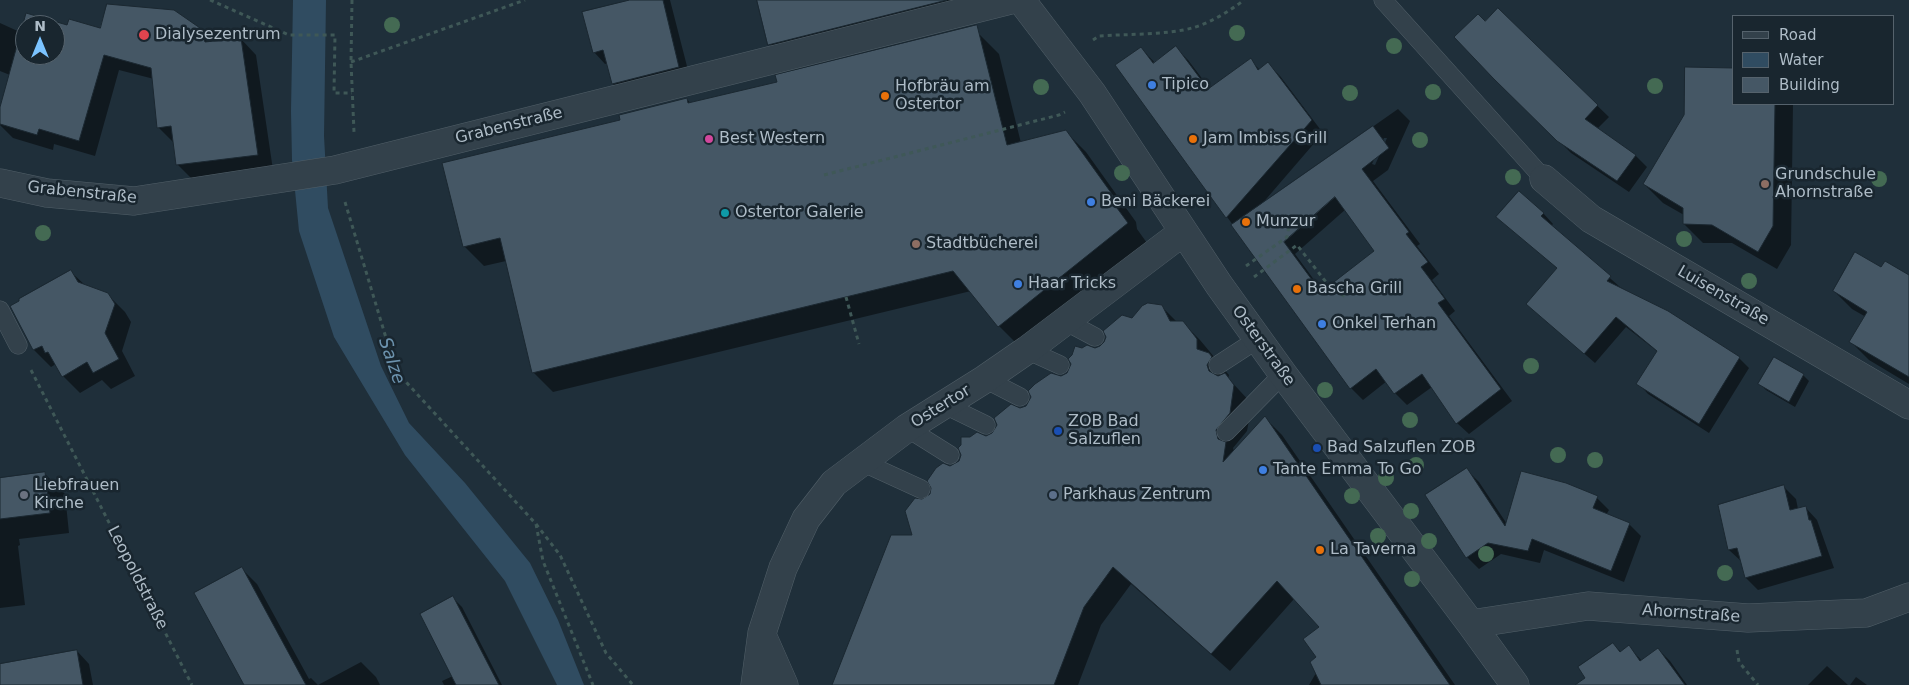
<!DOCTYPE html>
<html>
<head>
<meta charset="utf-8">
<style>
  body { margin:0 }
  #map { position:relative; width:1909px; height:685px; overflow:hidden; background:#1f2f3a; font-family:"DejaVu Sans",sans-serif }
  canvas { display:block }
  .legend { position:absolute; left:1732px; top:15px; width:162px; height:90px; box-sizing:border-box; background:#19262f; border:1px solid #55626c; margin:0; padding:6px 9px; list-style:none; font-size:15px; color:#aebcc7 }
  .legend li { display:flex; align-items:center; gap:10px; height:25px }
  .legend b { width:25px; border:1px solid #55626c }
  .north { position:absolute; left:15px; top:15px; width:50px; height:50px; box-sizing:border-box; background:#19262f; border:1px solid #55626c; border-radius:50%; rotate:0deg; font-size:14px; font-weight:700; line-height:20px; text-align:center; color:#aebcc7 }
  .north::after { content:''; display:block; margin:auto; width:18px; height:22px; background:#7bc3ff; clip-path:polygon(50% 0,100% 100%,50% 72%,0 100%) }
</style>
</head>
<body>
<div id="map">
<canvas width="1909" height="685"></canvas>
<ul class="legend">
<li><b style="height:6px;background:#33414b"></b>Road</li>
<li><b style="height:14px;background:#304c61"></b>Water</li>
<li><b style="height:14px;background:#455765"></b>Building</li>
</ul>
<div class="north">N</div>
</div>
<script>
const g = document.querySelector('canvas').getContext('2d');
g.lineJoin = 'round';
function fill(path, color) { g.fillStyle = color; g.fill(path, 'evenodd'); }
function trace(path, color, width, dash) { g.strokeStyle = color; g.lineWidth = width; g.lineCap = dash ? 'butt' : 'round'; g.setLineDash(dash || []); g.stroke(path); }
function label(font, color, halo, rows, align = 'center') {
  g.font = font + ' "DejaVu Sans",sans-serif'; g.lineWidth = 5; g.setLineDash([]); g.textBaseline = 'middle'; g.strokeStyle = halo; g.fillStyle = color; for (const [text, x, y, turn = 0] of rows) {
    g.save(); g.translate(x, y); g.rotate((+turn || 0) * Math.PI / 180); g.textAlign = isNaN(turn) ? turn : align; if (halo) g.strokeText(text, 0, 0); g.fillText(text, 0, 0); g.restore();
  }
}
fill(new Path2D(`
  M293 0H326L324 136 328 208 381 366 409 423 465 483 530 563 558 620 584 685H557L505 581 405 455 334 337 299 231 292 160 291 111Z`), '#304c61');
fill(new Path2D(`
  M633 0H670L690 78 624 95 613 84 608 63 605 64 594 52Z
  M758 0H957L786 61 769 44Z
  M1498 10 1609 117 1597 129 1635 155 1647 167 1629 192 1571 153 1463 44Z
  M27 14 68 26 101 29H200L213 42 241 39 256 55 273 170 193 180 177 164 175 144 159 128 154 79 119 70 95 156 54 144 53 150 13 138 0 125V111L10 75 0 71V23L22 33ZM25 25H55V55H25Z
  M979 34 999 54 1021 143 1066 132 1086 152 1136 222 1137 229 1147 243 1019 346 999 326 971 291 553 392 533 372 506 261 484 266 464 246 622 121 687 99 691 104Z
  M1141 48 1155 63 1176 48 1188 60 1210 89 1250 60 1260 70 1268 64 1280 76 1323 133 1261 205 1398 109 1410 121 1388 170 1373 181 1420 244 1417 246 1439 274 1432 280 1455 311 1449 316 1512 401 1469 434 1457 423 1432 387 1407 405 1395 393 1387 381 1363 400 1351 388 1117 65ZM1384 138H1387L1375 165 1372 164ZM1346 209 1376 251 1323 292 1295 254Z
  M1733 104H1793L1791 245 1777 269 1732 243H1703L1684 224V215L1663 203 1644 184Z
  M1543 213 1553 224 1551 226 1620 287 1739 358 1749 368 1709 433 1648 394 1638 383 1658 352 1626 327 1595 363 1528 304 1558 269 1498 217Z
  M1881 269 1909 277V384L1869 360 1851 342 1866 317 1852 309 1834 291Z
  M71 272 86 286 107 294 125 312 131 322 122 351 135 376 111 389 102 380 80 393 63 376 56 364 51 367 34 350 12 306Z
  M1161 306 1177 322H1182L1200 340 1215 358V360L1229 375 1228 378 1252 404 1247 431 1233 448 1234 451 1265 418 1282 435 1455 685H1309L1316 673 1321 628 1294 599 1230 671 1131 584 1101 625 1078 685H838L914 536 923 501 932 495 950 467 960 462 986 437 993 434 1020 409 1027 407 1061 377 1067 374 1083 349 1101 347 1133 319Z
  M1803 375 1809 381 1795 407 1766 390 1760 384Z
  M1467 470 1479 482 1507 524 1597 498 1609 510 1606 515 1629 524 1641 536 1624 582 1544 550 1540 563 1501 554 1479 569 1467 557Z
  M44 473 65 494 69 533 19 539 20 545 18 546 25 605 0 608V479Z
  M1784 487 1796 499 1798 509 1805 507 1817 520 1834 568 1758 590 1746 578 1742 562 1729 550Z
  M242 569 257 584 309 679 311 678 318 685 361 662 376 677 380 685H270Z
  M453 598 462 607 502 685H444L442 681 453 676Z
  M1613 644 1621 652 1629 647 1642 661 1658 649 1670 661 1687 685H1592Z
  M77 651 89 664 93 685H19Z
  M1827 666 1848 685H1808Z
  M1856 677 1867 685H1850Z`), '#0007');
const building = new Path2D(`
  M630 0H663L679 67 612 84 603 50 593 53 582 12Z
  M757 0H947L768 45Z
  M107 4 174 10 200 28 205 42 241 38 258 155 176 165 171 126 157 128 151 68 104 55 79 141 39 129 37 135 0 124V107L26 13 67 25 69 19 100 28ZM25 25H55V55H25Z
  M1498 8 1598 105 1585 119 1636 155 1617 181 1557 141 1493 78 1454 37 1478 14 1485 21Z
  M977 25 1007 145 1066 130 1117 201V208L1128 223 998 327 953 271 532 373 500 238 463 247 442 163 620 120 619 115 687 98 688 103 777 82 775 75Z
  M1176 46 1208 89 1251 58 1258 70 1268 62 1312 120 1226 218 1115 65 1141 47 1153 63Z
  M1685 67 1733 68V104H1775L1773 226 1758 252 1712 225 1683 224V208L1643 184 1684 115Z
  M1373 126 1389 148 1362 169 1409 232 1406 234 1428 262 1421 267 1445 299 1438 303 1501 389 1456 424 1422 374 1394 394 1376 369 1350 389 1231 225ZM1335 197 1374 251 1321 292 1284 242Z
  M1519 191 1544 213 1541 216 1611 276 1607 281 1668 311 1740 357 1699 424 1636 384 1657 351 1616 317 1584 354 1526 304 1557 268 1496 217Z
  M1855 252 1881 267 1885 261 1909 275V377L1849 342 1867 312 1833 291Z
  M71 270 78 282 108 293 115 304 105 333 119 359 93 373 87 362 62 377 48 352 45 353 42 346 33 350 10 306 19 301V299Z
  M1148 303 1162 305 1170 321H1183L1197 339V349L1209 353 1212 357 1207 365 1209 371 1218 376 1225 373 1234 385 1230 413 1216 430 1218 439 1226 442 1223 462 1265 416 1450 685H1321L1310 662 1316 657 1303 639 1319 627 1277 581 1211 654 1113 567 1084 607 1054 685H832L891 535H912L905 511 915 498 922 499 930 494 931 488 927 481 936 468 943 463 950 466 959 461 961 455 958 448 961 445V437H970L977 432 986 436 992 433 997 425 994 418 1011 404 1020 408 1026 406 1031 397 1028 391 1035 384 1051 373 1061 376 1067 373 1071 364 1068 359 1072 355 1075 346 1082 348 1087 345 1095 348 1100 346 1104 342 1106 337 1103 331 1122 315 1132 318 1142 306Z
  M1774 357 1804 374 1789 402 1758 384Z
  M1467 468 1505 526 1521 471 1566 483 1598 496 1593 508 1630 523 1611 571 1532 539 1528 551 1488 543 1466 558 1425 495Z
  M45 472 50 513 0 519V478Z
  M1784 485 1790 510 1806 506 1809 520H1811L1822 556 1745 578 1737 548 1728 550 1718 505Z
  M242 567 306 685H244L194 593Z
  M453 596 485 658 499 685H456L420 614Z
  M1613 643 1620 652 1629 645 1640 661 1658 648 1685 685H1575L1585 678 1578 667Z
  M77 650 83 685H0V664Z`);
fill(building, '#455765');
trace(building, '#1b2831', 1);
const lane = new Path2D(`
  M1383 0 1544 179
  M0 310 18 345
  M1065 321 1095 337
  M1027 350 1060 365
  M1218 365 1258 339
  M985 379 1020 397
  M945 405 986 425
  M907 428 950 455
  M1226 432 1283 374
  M862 462 921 489`);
const street = new Path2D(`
  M1021 0 1092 93 1219 285 1283 374 1471 624 1515 685
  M1544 179 1591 219 1909 405
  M0 183 47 193 134 201 335 170 1011 0
  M1471 624 1588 606 1748 618 1866 613 1909 597
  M762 635 784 685
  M755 685 762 633 783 568 806 519 834 483 907 428 985 379 1027 350 1183 232`);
trace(lane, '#515f68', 19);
trace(street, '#515f68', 29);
trace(new Path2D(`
  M210 0 289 35H335L334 93H352
  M352 0 351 62 354 132
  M1093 40 1099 36C1126 34 1166 35 1192 28 1210 23 1230 11 1244 0
  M351 62 525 0
  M824 175 1059 115 1065 112
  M345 202 396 371 536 524 543 561 593 685
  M1246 266 1287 237 1291 215
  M1254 277 1297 245 1326 282 1345 297
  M846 297 859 344
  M31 370 192 685
  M536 524 560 555 606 653 633 685
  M1737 650 1739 662 1758 685`), '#3f5857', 3, [4, 4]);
trace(lane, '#33414b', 18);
trace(street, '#33414b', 28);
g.fillStyle = '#446a53';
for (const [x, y] of [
  [392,25],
  [1237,33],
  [1394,46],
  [1655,86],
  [1041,87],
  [1433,92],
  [1350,93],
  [1420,140],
  [1122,173],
  [1513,177],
  [1879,179],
  [43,233],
  [1684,239],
  [1749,281],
  [1531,366],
  [1325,390],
  [1410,420],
  [1558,455],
  [1595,460],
  [1416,465],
  [1386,478],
  [1352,496],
  [1411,511],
  [1378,536],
  [1429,541],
  [1486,554],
  [1725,573],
  [1412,579]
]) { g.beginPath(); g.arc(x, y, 8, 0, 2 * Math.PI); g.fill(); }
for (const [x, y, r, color] of [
  [144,35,6,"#e0444e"],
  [1152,85,5,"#3f7fe0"],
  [885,96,5,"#e8710a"],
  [709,139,5,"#d1479c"],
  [1193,139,5,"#e8710a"],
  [1765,184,5,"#8d6e63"],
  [1091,202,5,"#3f7fe0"],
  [725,213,5,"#0f9aa8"],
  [1246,222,5,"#e8710a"],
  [916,244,5,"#8d6e63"],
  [1018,284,5,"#3f7fe0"],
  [1297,289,5,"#e8710a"],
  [1322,324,5,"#3f7fe0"],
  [1058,431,5,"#1a4fb4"],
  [1317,448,5,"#1a4fb4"],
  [1263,470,5,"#3f7fe0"],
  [24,495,5,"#6b7280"],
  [1053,495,5,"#5c6f8a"],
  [1320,550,5,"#e8710a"]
]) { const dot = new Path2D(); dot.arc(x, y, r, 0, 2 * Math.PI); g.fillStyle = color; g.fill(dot); trace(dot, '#19262f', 2); }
label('16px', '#aebcc7', '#19262f', [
  ["Dialysezentrum",155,35],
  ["Tipico",1162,85],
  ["Hofbräu am",895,87],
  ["Ostertor",895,105],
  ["Best Western",719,139],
  ["Jam Imbiss Grill",1203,139],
  ["Grundschule",1775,175],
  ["Ahornstraße",1775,193],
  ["Beni Bäckerei",1101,202],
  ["Ostertor Galerie",735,213],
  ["Munzur",1256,222],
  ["Stadtbücherei",926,244],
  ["Haar Tricks",1028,284],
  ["Bascha Grill",1307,289],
  ["Onkel Terhan",1332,324],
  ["ZOB Bad",1068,422],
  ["Salzuflen",1068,440],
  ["Bad Salzuflen ZOB",1327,448],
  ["Tante Emma To Go",1273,470],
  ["Liebfrauen",34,486],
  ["Kirche",34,504],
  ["Parkhaus Zentrum",1063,495],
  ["La Taverna",1330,550]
], 'left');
label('16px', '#aebcc7', '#19262f', [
  ["Grabenstraße",509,126,-14],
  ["Grabenstraße",82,193,6],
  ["Luisenstraße",1723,296,30],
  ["Osterstraße",1263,346,54],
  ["Ostertor",941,407,-32],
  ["Leopoldstraße",137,578,63],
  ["Ahornstraße",1691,614,4]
]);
label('italic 18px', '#6c92ad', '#19262f', [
  ["Salze",391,361,71]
]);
</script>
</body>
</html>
